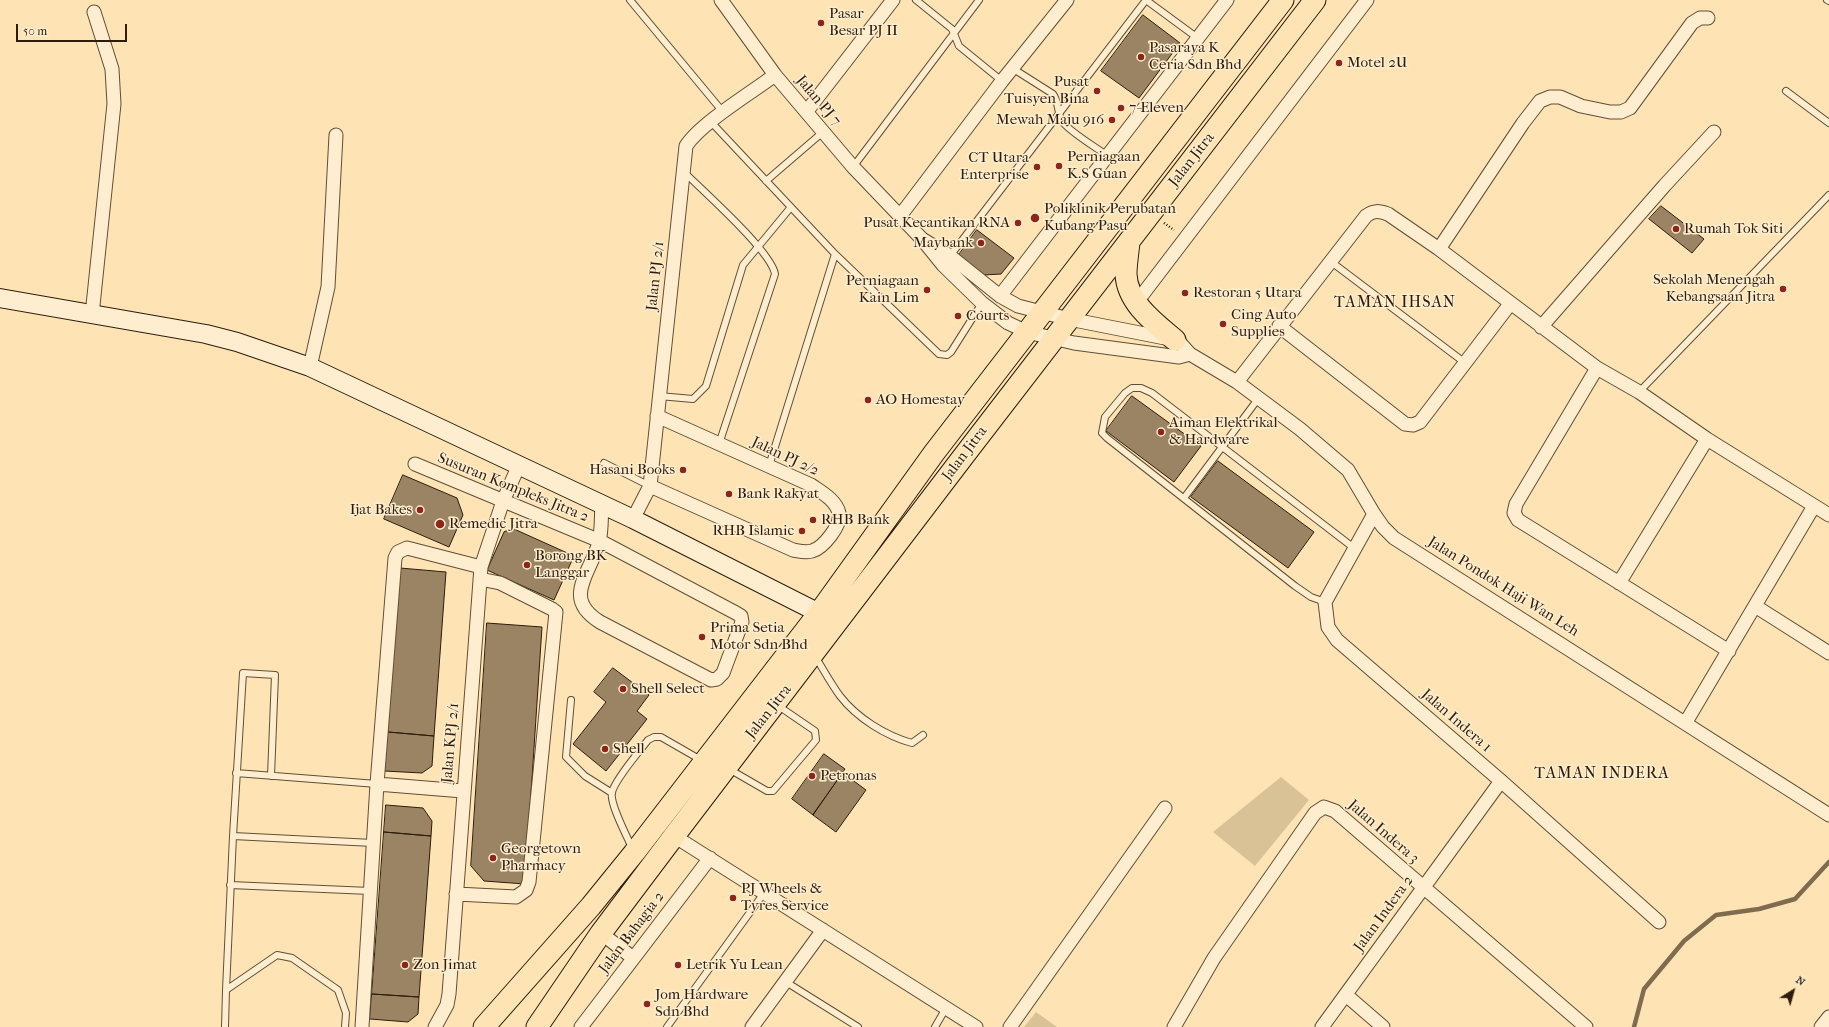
<!DOCTYPE html>
<html>
<head>
<meta charset="utf-8">
<style>
  body { margin:0 }
  #map { position:relative; width:1829px; height:1027px; overflow:hidden; background:#fee4b4; font-family:"IM FELL French Canon",serif }
  canvas { display:block }
  .north { position:absolute; left:1773px; top:971px; width:40px; height:40px; -webkit-text-stroke:3px #feedce; paint-order:stroke; rotate:37deg; font-size:11px; font-weight:700; line-height:16px; text-align:center; color:#2d1c0c }
  .north::after { content:''; display:block; margin:auto; width:14px; height:18px; background:#2d1c0c; clip-path:polygon(50% 0,100% 100%,50% 72%,0 100%) }
  .scale { position:absolute; left:16px; top:24px; width:111px; height:18px; box-sizing:border-box; border:2px solid #2d1c0c; border-top:0; padding-left:5px; font-size:12px; line-height:14px; white-space:nowrap; color:#2d1c0c; -webkit-text-stroke:3px #feedce; paint-order:stroke }
</style>
</head>
<body>
<div id="map">
<canvas width="1829" height="1027"></canvas>
<div class="north">N</div>
<div class="scale">50 m</div>
</div>
<script>
const g = document.querySelector('canvas').getContext('2d');
g.lineJoin = 'round';
function fill(path, color) { g.fillStyle = color; g.fill(path, 'evenodd'); }
function trace(path, color, width, dash) { g.strokeStyle = color; g.lineWidth = width; g.lineCap = dash ? 'butt' : 'round'; g.setLineDash(dash || []); g.stroke(path); }
function label(font, color, halo, rows, align = 'center') {
  g.font = font + ' "IM FELL French Canon",serif'; g.lineWidth = 3; g.setLineDash([]); g.textBaseline = 'middle'; g.strokeStyle = halo; g.fillStyle = color; for (const [text, x, y, turn = 0] of rows) {
    g.save(); g.translate(x, y); g.rotate((+turn || 0) * Math.PI / 180); g.textAlign = isNaN(turn) ? turn : align; if (halo) g.strokeText(text, 0, 0); g.fillText(text, 0, 0); g.restore();
  }
}
fill(new Path2D(`
  M1281 777 1309 800 1255 866 1213 832Z
  M1036 1012 1057 1027H1024Z`), '#dac297');
trace(new Path2D(`
  M1634 1027 1644 989 1684 941 1716 915 1759 909 1795 899 1829 862`), '#806b4f', 4.5);
const building = new Path2D(`
  M1143 15 1180 43 1139 98 1101 71Z
  M1661 206 1704 239 1692 253 1649 219Z
  M977 230 1014 258 1001 274 984 275 958 256Z
  M1132 396 1201 446 1174 482 1106 431Z
  M1218 461 1314 532 1288 568 1191 497Z
  M403 475 457 498 463 515 449 547 384 519Z
  M514 529 574 556 554 600 487 570 504 532Z
  M400 568 446 572 434 736 388 732Z
  M487 623 542 627 525 884 484 881 471 866Z
  M613 668 649 695 637 711 647 719 606 771 573 744 606 702 594 692Z
  M388 732 434 736 432 766 422 773 384 771Z
  M824 754 845 769 813 815 792 799Z
  M843 773 866 790 836 832 813 815Z
  M386 805 423 808 432 821 431 836 384 832Z
  M384 832 431 836 419 997 372 994Z
  M372 994 419 997 418 1014 408 1022 370 1019Z`);
fill(building, '#9a8463');
trace(building, '#2d1c0c', 1);
const service = new Path2D(`
  M630 0 723 112
  M916 0 952 29 959 46 1002 81
  M1827 0 1829 1
  M1012 68 1053 94C1059 102 1057 112 1062 121 1068 131 1097 148 1108 156
  M1786 91 1829 123
  M711 122 835 254 939 354 947 355 951 352 982 303
  M853 167 979 0
  M684 172C703 191 771 251 775 274L719 444
  M766 181 823 132
  M950 256 1146 0 1199 39
  M1330 261 1464 362
  M1639 392 1829 195
  M659 396 693 399 706 386 743 265 791 207
  M604 463 650 486
  M769 466 835 254
  M1184 498 1258 399
  M1325 602 1311 597 1295 586 1107 438 1102 433 1105 417 1125 393 1132 388H1141L1152 393 1354 548
  M815 656C823 669 831 684 840 696 857 718 886 736 912 743L923 735
  M571 700 566 757 585 776 612 793
  M729 769 767 791H773L816 740 815 731 777 705
  M236 773 377 784
  M233 836 373 843
  M632 848C627 836 609 803 612 792 616 778 639 752 648 740L654 737H661L701 760
  M230 885 370 891
  M786 982 858 1027
  M226 990 233 836 243 673 275 675 271 776
  M225 1027 226 990 277 955 292 958 338 990 346 1013 345 1027
  M667 1027 764 893
  M935 1027 946 1008`);
const minor = new Path2D(`
  M721 0 775 75 853 167 922 239 943 265 982 303 1008 323 1027 332 1074 343 1179 357 1190 354
  M807 111 893 0
  M900 216 1002 81 1067 0
  M922 239 950 256 1000 296 1018 306 1069 319 1175 340 1181 344 1190 354 1237 382 1300 429 1348 470 1374 514 1383 527 1394 538 1829 815
  M1439 249 1523 123 1540 101 1550 97H1560L1581 106 1610 112H1621L1630 108 1692 23 1700 18H1708
  M1000 296 1227 0
  M1136 303 1367 0
  M92 315 114 104 112 69 94 12
  M1279 326 1405 424 1413 425 1420 422 1510 304
  M1541 327 1665 185 1714 132
  M310 367 328 287 336 135
  M1597 368 1516 504 1514 513 1518 520 1729 651
  M1237 382 1366 216C1374 210 1379 211 1388 214L1439 249 1597 368 1639 392 1707 439 1829 515
  M415 464 600 541 736 613 741 616 742 622 723 673 717 679 711 680 600 622C561 598 591 573 599 542 602 530 601 516 602 505
  M650 486 793 550C799 551 806 553 812 551 823 548 842 525 839 513 836 500 821 492 811 485L657 416
  M1374 514 1325 602 1328 627 1337 640 1501 781 1659 922
  M633 519 650 486 686 146C701 123 751 93 775 75
  M1619 583 1707 439
  M1755 606 1829 653
  M1686 722 1814 506
  M377 784 463 791
  M674 836 976 1027
  M456 894 516 897 526 890 529 882 556 612 552 609 500 583 480 579
  M601 933 633 958
  M1346 995 1383 1027
  M362 1027 377 784 395 558 398 552 407 548 481 567
  M435 1027 447 1005 449 994 481 567 503 501 519 465
  M581 1027 710 858
  M752 1027 823 930
  M1010 1027 1165 808
  M1174 1027 1214 958 1315 813 1324 807 1335 811 1586 1027
  M1322 1027 1501 781
  M1821 1027 1829 1017`);
const secondary = new Path2D(`
  M0 298 206 334 237 342 310 367 633 519 819 613`);
const trunk = new Path2D(`
  M1129 242C1128 253 1126 264 1126 274 1127 303 1155 323 1175 340
  M484 1027 591 906 634 853 819 613 934 453 1283 0
  M537 1027 601 933 674 836 969 449 1315 0`);
trace(service, '#614e36', 8);
trace(minor, '#614e36', 15);
trace(secondary, '#2d1c0c', 20);
trace(trunk, '#2d1c0c', 23);
trace(new Path2D(`
  M1164 223 1174 230`), '#2d1c0c', 2.5, [1, 2]);
trace(service, '#feedce', 6);
trace(minor, '#feedce', 13);
trace(secondary, '#feedce', 18);
trace(trunk, '#fee4b4', 21);
for (const [x, y, r, color] of [
  [821,23,4,"#8f2418"],
  [1141,57,4,"#8f2418"],
  [1339,63,4,"#8f2418"],
  [1097,91,4,"#8f2418"],
  [1121,108,4,"#8f2418"],
  [1112,120,4,"#8f2418"],
  [1059,166,4,"#8f2418"],
  [1037,167,4,"#8f2418"],
  [1035,218,5,"#8f2418"],
  [1018,223,4,"#8f2418"],
  [1676,229,4,"#8f2418"],
  [981,243,4,"#8f2418"],
  [1783,289,4,"#8f2418"],
  [927,290,4,"#8f2418"],
  [1185,293,4,"#8f2418"],
  [958,316,4,"#8f2418"],
  [1223,324,4,"#8f2418"],
  [868,400,4,"#8f2418"],
  [1161,432,4,"#8f2418"],
  [683,470,4,"#8f2418"],
  [729,494,4,"#8f2418"],
  [420,510,4,"#8f2418"],
  [813,520,4,"#8f2418"],
  [440,524,5,"#8f2418"],
  [802,531,4,"#8f2418"],
  [527,565,4,"#8f2418"],
  [702,637,4,"#8f2418"],
  [623,689,4,"#8f2418"],
  [605,749,4,"#8f2418"],
  [812,776,4,"#8f2418"],
  [493,858,4,"#8f2418"],
  [733,898,4,"#8f2418"],
  [405,965,4,"#8f2418"],
  [678,965,4,"#8f2418"],
  [647,1004,4,"#8f2418"]
]) { const dot = new Path2D(); dot.arc(x, y, r, 0, 2 * Math.PI); g.fillStyle = color; g.fill(dot); trace(dot, '#feedce', 1.5); }
label('15px', '#2d1c0c', '#feedce', [
  ["Pasar",829,14],
  ["Besar PJ II",829,31],
  ["Pasaraya K",1149,48],
  ["Ceria Sdn Bhd",1149,65],
  ["Motel 2U",1347,63],
  ["Pusat",1089,82,"right"],
  ["Tuisyen Bina",1089,99,"right"],
  ["7-Eleven",1129,108],
  ["Mewah Maju 916",1104,120,"right"],
  ["Perniagaan",1067,157],
  ["K.S Guan",1067,174],
  ["CT Utara",1029,158,"right"],
  ["Enterprise",1029,175,"right"],
  ["Poliklinik Perubatan",1044,209],
  ["Kubang Pasu",1044,226],
  ["Pusat Kecantikan RNA",1010,223,"right"],
  ["Rumah Tok Siti",1684,229],
  ["Maybank",973,243,"right"],
  ["Sekolah Menengah",1775,280,"right"],
  ["Kebangsaan Jitra",1775,297,"right"],
  ["Perniagaan",919,281,"right"],
  ["Kain Lim",919,298,"right"],
  ["Restoran 5 Utara",1193,293],
  ["Cing Auto",1231,315],
  ["Supplies",1231,332],
  ["Courts",966,316],
  ["AO Homestay",876,400],
  ["Aiman Elektrikal",1169,423],
  ["& Hardware",1169,440],
  ["Hasani Books",675,470,"right"],
  ["Bank Rakyat",737,494],
  ["Ijat Bakes",412,510,"right"],
  ["RHB Bank",821,520],
  ["Remedic Jitra",449,524],
  ["RHB Islamic",794,531,"right"],
  ["Borong BK",535,556],
  ["Langgar",535,573],
  ["Prima Setia",710,628],
  ["Motor Sdn Bhd",710,645],
  ["Shell Select",631,689],
  ["Shell",613,749],
  ["Petronas",820,776],
  ["Georgetown",501,849],
  ["Pharmacy",501,866],
  ["PJ Wheels &",741,889],
  ["Tyres Service",741,906],
  ["Zon Jimat",413,965],
  ["Letrik Yu Lean",686,965],
  ["Jom Hardware",655,995],
  ["Sdn Bhd",655,1012]
], 'left');
label('15px', '#2d1c0c', '#feedce', [
  ["Jalan PJ 7",818,101,50],
  ["Jalan Jitra",1192,160,-52],
  ["Jalan PJ 2/1",656,276,-84],
  ["Jalan Jitra",965,454,-53],
  ["Jalan PJ 2/2",785,457,25],
  ["Susuran Kompleks Jitra 2",513,488,22],
  ["Jalan Pondok Haji Wan Leh",1503,587,32],
  ["Jalan Jitra",769,712,-52],
  ["Jalan Indera 1",1456,721,41],
  ["Jalan KPJ 2/1",451,743,-85],
  ["Jalan Indera 3",1383,832,41],
  ["Jalan Indera 2",1384,914,-54],
  ["Jalan Bahagia 2",632,933,-53]
]);
g.letterSpacing = '1px';
label('16px', '#2d1c0c', '#feedce', [
  ["TAMAN IHSAN",1395,303],
  ["TAMAN INDERA",1602,774]
]);
g.letterSpacing = '0px';
</script>
</body>
</html>
